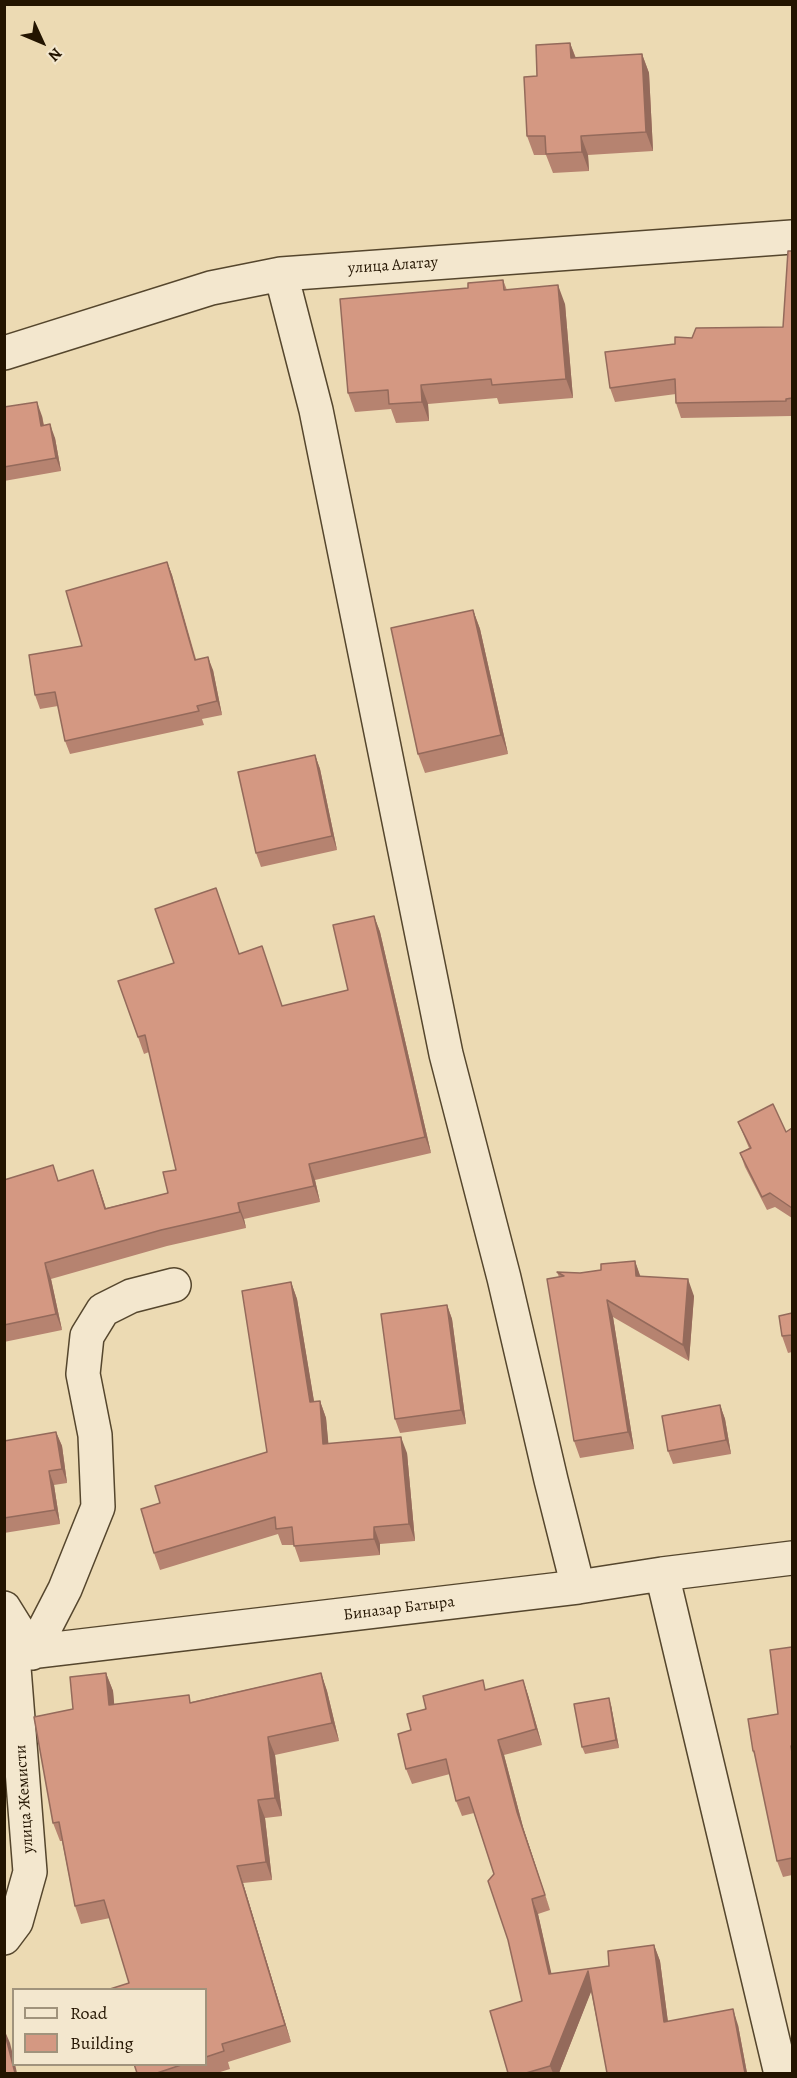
<!DOCTYPE html>
<html>
<head>
<meta charset="utf-8">
<style>
  body { margin:0 }
  #map { position:relative; width:797px; height:2078px; overflow:hidden; background:#ecdab3; font-family:Alegreya,serif }
  canvas { display:block }
  .frame { position:absolute; inset:0; border:6px solid #231400; pointer-events:none }
  .legend { position:absolute; left:12px; top:1988px; width:195px; height:78px; box-sizing:border-box; background:#f3e7ce; border:2px solid #a0937c; margin:0; padding:8px 10px; list-style:none; font-size:18px; color:#231400 }
  .legend li { display:flex; align-items:center; gap:12px; height:30px }
  .legend b { width:30px; border:2px solid #a0937c }
  .north { position:absolute; left:12px; top:12px; width:60px; height:60px; -webkit-text-stroke:4px #f3e7ce; paint-order:stroke; rotate:134deg; font-size:16px; font-weight:700; line-height:24px; text-align:center; color:#231400 }
  .north::after { content:''; display:block; margin:auto; width:21px; height:27px; background:#231400; clip-path:polygon(50% 0,100% 100%,50% 72%,0 100%) }
</style>
</head>
<body>
<div id="map">
<canvas width="797" height="2078"></canvas>
<div class="frame"></div>
<ul class="legend">
<li><b style="height:8px;background:#f3e7ce"></b>Road</li>
<li><b style="height:16px;background:#d49882"></b>Building</li>
</ul>
<div class="north">N</div>
</div>
<script>
const g = document.querySelector('canvas').getContext('2d');
g.lineJoin = 'round';
function trace(path, color, width, dash) { g.strokeStyle = color; g.lineWidth = width; g.lineCap = dash ? 'butt' : 'round'; g.setLineDash(dash || []); g.stroke(path); }
function fill(path, color) { g.fillStyle = color; g.fill(path, 'evenodd'); }
function label(font, color, halo, rows, align = 'center') {
  g.font = font + ' Alegreya,serif'; g.lineWidth = 4.5; g.setLineDash([]); g.textBaseline = 'middle'; g.strokeStyle = halo; g.fillStyle = color; for (const [text, x, y, turn = 0] of rows) {
    g.save(); g.translate(x, y); g.rotate((+turn || 0) * Math.PI / 180); g.textAlign = isNaN(turn) ? turn : align; if (halo) g.strokeText(text, 0, 0); g.fillText(text, 0, 0); g.restore();
  }
}
const minor = new Path2D(`
  M281 274 316 410 446 1054 504 1278 551 1480 578 1587
  M4 353 211 288 281 274 792 237
  M662 1574 781 2074
  M4 1608 32 1653
  M32 1653 65 1589 98 1507 95 1435 83 1374 87 1336 103 1310 131 1296 174 1285
  M4 1655 578 1587 662 1574 792 1558
  M4 1938 16 1922 30 1872 13 1655`);
trace(minor, '#55462d', 36);
trace(minor, '#f3e7ce', 33);
fill(new Path2D(`
  M570 43 576 58 642 54 649 73 653 151 588 155 589 171 553 173 546 155H534L527 136 537 76Z
  M792 251V413H791V416L681 418 676 403V394L615 402 610 388 675 344 692 338 783 327Z
  M503 280 507 290 565 304 573 398 499 404 497 398 428 404 429 421 396 423 391 409 355 412 348 393 468 288Z
  M4 407 42 416 44 425 55 438 61 471 4 481Z
  M167 562 172 575 196 659 213 670 222 715 202 719 204 725 70 754 65 741 58 706 40 709 35 695Z
  M473 610 480 629 508 754 425 773 418 754Z
  M315 755 320 769 337 850 261 867 256 853Z
  M374 916 380 932 431 1153 315 1180 320 1202 244 1219 246 1228 167 1246 51 1279 62 1330 4 1342V1180L59 1181 99 1187 106 1208 168 1193 176 1170 149 1052 144 1054 118 981 240 954 282 1006 348 990Z
  M738 1122 786 1132 792 1128V1218L775 1207 767 1210 745 1167 740 1153 749 1148Z
  M635 1261 640 1277 694 1296 689 1361 613 1317 634 1449 580 1458 574 1441 559 1277 557 1272 580 1273 601 1270Z
  M291 1282 297 1299 314 1402 320 1401 326 1418 328 1443 407 1453 415 1541 380 1544V1555L300 1562 294 1545H282L278 1534 160 1570 154 1553 160 1503 267 1452Z
  M447 1305 452 1319 466 1424 400 1433 395 1419Z
  M792 1313V1352L788 1353 782 1336Z
  M720 1405 725 1419 731 1454 673 1464 668 1451Z
  M56 1432 62 1446 67 1483 54 1485 60 1524 4 1533V1441Z
  M792 1647V1875L783 1877 777 1861 757 1762 753 1751 778 1714Z
  M106 1673 113 1691 114 1704 191 1702 321 1673 327 1691 339 1741 275 1755 282 1816 265 1818 272 1880 243 1883 291 2042 228 2062 230 2069 217 2073H137L134 2064H206V1989L129 1983 110 1918 81 1924 75 1906 62 1841H60L53 1823 73 1709Z
  M523 1680 528 1695 542 1745 504 1755 523 1827 550 1910 538 1914 551 1974 609 1966 654 1945 660 1961 668 2022 738 2025 747 2073H607L591 1991 559 2073H508L522 2001 494 1874 474 1813 462 1816 456 1801 450 1774 412 1784 406 1769 411 1730 426 1709 486 1690Z
  M611 1705 619 1748 585 1754 582 1747Z`), '#b68370');
fill(new Path2D(`
  M570 43 577 62 571 58Z
  M642 54 649 73 653 151 646 132Z
  M581 136 588 155 589 171 582 152Z
  M558 285 565 304 573 398 566 379Z
  M421 385 428 404 429 421 422 402Z
  M37 402 42 416 46 440 41 426Z
  M50 424 55 438 61 471 56 458Z
  M167 562 172 575 199 673 195 660Z
  M473 610 480 629 508 754 501 735Z
  M208 657 213 670 222 715 217 701Z
  M315 755 320 769 337 850 332 836Z
  M374 916 380 932 431 1153 425 1137Z
  M309 1164 315 1180 320 1202 314 1186Z
  M93 1170 99 1187 111 1225 105 1209Z
  M238 1203 244 1219 246 1228 240 1212Z
  M635 1261 641 1278 636 1276Z
  M45 1263 51 1279 62 1330 56 1314Z
  M688 1279 694 1296 689 1361 683 1345Z
  M291 1282 297 1299 317 1419 310 1402Z
  M607 1300 613 1317 634 1449 628 1432Z
  M447 1305 452 1319 466 1424 461 1410Z
  M320 1401 326 1418 330 1460 323 1444Z
  M720 1405 725 1419 731 1454 726 1440Z
  M56 1432 62 1446 67 1483 62 1469Z
  M401 1437 407 1453 415 1541 409 1524Z
  M49 1471 54 1485 60 1524 55 1510Z
  M374 1527 380 1544V1555L374 1539Z
  M106 1673 113 1691 116 1723 109 1705Z
  M321 1673 327 1691 339 1741 332 1723Z
  M523 1680 528 1695 542 1745 536 1729Z
  M609 1698 611 1705 619 1748 616 1740Z
  M268 1737 275 1755 282 1816 275 1798Z
  M498 1740 504 1755 523 1827 550 1910 517 1812Z
  M258 1800 265 1818 272 1880 266 1862Z
  M237 1866 243 1883 291 2042 285 2025Z
  M532 1899 538 1914 555 1989 549 1974Z
  M654 1945 660 1961 670 2038 664 2022Z
  M588 1971 593 1987 559 2073H553L550 2066Z
  M733 2009 738 2025 747 2073H745Z
  M4 2029 10 2043 14 2059V2064H15L17 2073H15Z`), '#946a5b');
const building = new Path2D(`
  M570 43 571 58 642 54 646 132 581 136 582 152 546 154 545 136H527L524 77 537 76 536 45Z
  M788 251H792V398L786 399V401L676 403 675 379 610 388 605 352 675 344V337L692 338 696 328 783 327Z
  M503 280 504 290 558 285 566 379 492 385 491 379 421 385 422 402 389 404 388 390 348 393 340 299 468 288V283Z
  M37 402 41 426 50 424 56 458 4 467V407Z
  M167 562 195 660 208 657 217 701 197 706 199 711 65 741 55 692 35 695 29 655 82 646 66 591Z
  M473 610 501 735 418 754 391 628Z
  M315 755 332 836 256 853 238 772Z
  M216 888 239 954 262 946 282 1006 348 990 333 925 374 916 425 1137 309 1164 314 1186 238 1203 240 1212 161 1230 45 1263 56 1314 4 1325V1180L53 1165 58 1181 93 1170 105 1209 168 1193 163 1172 176 1170 145 1035 138 1037 118 981 174 963 155 909Z
  M773 1104 786 1132 792 1128V1208L770 1193 762 1197 740 1153 751 1148 738 1122Z
  M635 1261 636 1276 688 1279 683 1345 607 1300 628 1432 574 1441 547 1279 564 1276 557 1272 580 1273 601 1270V1264Z
  M291 1282 310 1402 320 1401 323 1444 401 1437 409 1524 374 1527V1539L294 1546 292 1527 276 1529 275 1517 154 1553 141 1509 160 1503 155 1486 267 1452 242 1291Z
  M447 1305 461 1410 395 1419 381 1314Z
  M792 1313V1335L782 1336 779 1316Z
  M720 1405 726 1440 668 1451 662 1416Z
  M56 1432 62 1469 49 1471 55 1510 4 1518V1441Z
  M792 1647V1746H791L792 1753V1858L777 1861 754 1751H753L748 1719 778 1714 770 1650Z
  M106 1673 109 1705 189 1695 190 1703 321 1673 332 1723 268 1737 275 1798 258 1800 266 1862 237 1866 285 2025 222 2044 224 2051 206 2057V1989H110L129 1983 104 1900 75 1906 59 1822 53 1823 34 1717 73 1709 70 1677Z
  M483 1680 485 1690 523 1680 536 1729 498 1740 517 1812 545 1895 532 1899 549 1974 609 1966 608 1951 654 1945 664 2022 733 2009 745 2073H607L588 1971 550 2066 526 2073H508L490 2011 522 2001 508 1940 488 1881 494 1874 469 1797 456 1801 446 1759 406 1769 398 1734 411 1730 407 1714 426 1709 423 1696Z
  M609 1698 616 1740 582 1747 574 1704Z
  M4 2030 15 2073H4Z
  M134 2064H184L157 2073H137Z`);
fill(building, '#d49882');
trace(building, '#946a5b', 1.5);
label('16px', '#231400', '#f3e7ce', [
  ["улица Алатау",393,266,-4],
  ["Биназар Батыра",399,1609,-7],
  ["улица Жемисти",25,1799,-94]
]);
</script>
</body>
</html>
